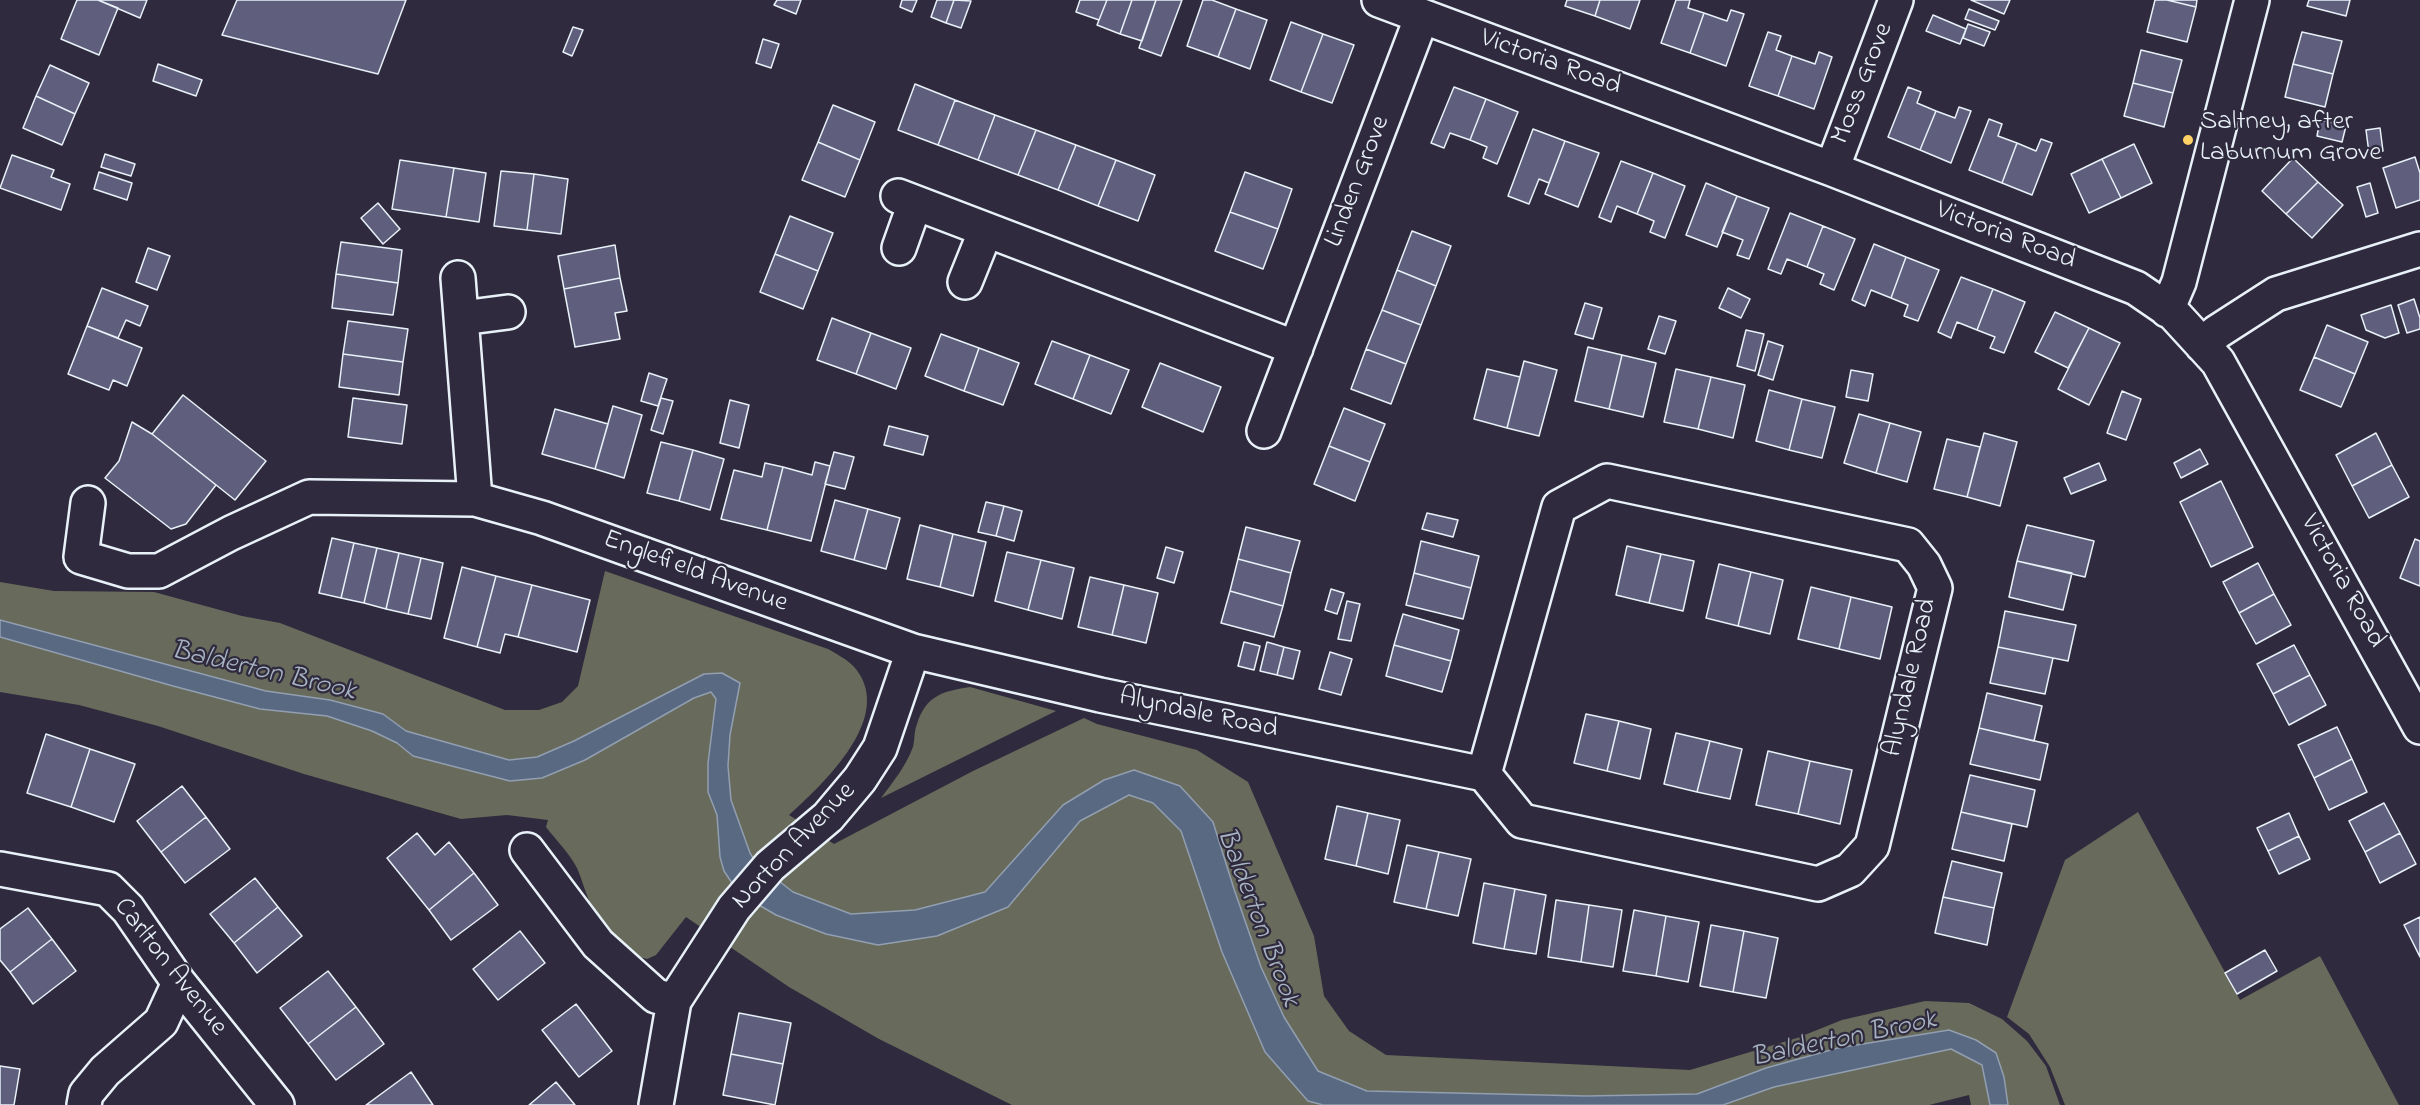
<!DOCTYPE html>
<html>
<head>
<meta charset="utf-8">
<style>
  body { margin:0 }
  canvas { display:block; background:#2f2a3d }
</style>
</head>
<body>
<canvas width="2420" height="1105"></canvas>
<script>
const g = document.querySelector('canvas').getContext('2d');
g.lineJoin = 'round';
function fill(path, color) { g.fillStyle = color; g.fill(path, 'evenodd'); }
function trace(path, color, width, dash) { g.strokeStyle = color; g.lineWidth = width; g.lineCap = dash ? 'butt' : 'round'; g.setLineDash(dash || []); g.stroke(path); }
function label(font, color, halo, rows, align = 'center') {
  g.font = font + ' "Indie Flower",sans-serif'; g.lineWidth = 4.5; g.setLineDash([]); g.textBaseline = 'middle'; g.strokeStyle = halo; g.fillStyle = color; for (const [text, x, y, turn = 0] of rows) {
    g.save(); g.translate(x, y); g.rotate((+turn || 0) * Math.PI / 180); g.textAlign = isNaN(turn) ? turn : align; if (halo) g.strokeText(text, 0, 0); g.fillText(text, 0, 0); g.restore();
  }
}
fill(new Path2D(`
  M605 571 828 649C840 656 853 662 860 675 889 723 821 786 789 815L834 844 973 771 1084 718 1097 724 1197 750 1248 782 1314 936 1324 996 1349 1031 1386 1055 1690 1070 1797 1038 1842 1020 1925 1001 1969 1003 2002 1019 2027 1041 2046 1066 2060 1105H2008L2004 1077 1949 1030 1838 1048 1766 1068 1697 1094 1586 1096 1367 1091 1318 1071 1284 1017 1261 967 1234 889 1213 822 1134 770 1104 780 1063 805 985 892 915 910 851 914 793 892 757 864 750 852 731 800 728 766 730 735 722 673 704 674 574 741 537 757 509 760 406 731 383 714 330 700 266 691 0 620V582L54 591 154 592 242 616 280 623 505 710H539L562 702 578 686Z
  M0 637 260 709 327 716 372 731 397 743 413 756 510 781 542 778 585 760 695 698 711 692 716 699 708 763V792L717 815 720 857 724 871 734 886 826 934 1008 907 1080 821 1129 795 1153 803 1181 831 1222 952 1308 1101 1323 1105H1012L879 1039 789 987 686 917 656 955 647 959C618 953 599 924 588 898 584 888 581 877 577 868 569 853 556 840 546 827L548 820 507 815 461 819 304 774 158 726 79 705 0 692Z
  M970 687 1056 711 881 798C893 782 906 766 913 747 915 739 914 731 917 724 926 695 944 691 970 687Z
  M2138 812 2240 1000 2320 956 2399 1105H2065L2050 1067 2029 1034 2007 1017 2065 860Z
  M1952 1049 1982 1065 1990 1105H1971L1969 1095 1929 1105H1723L1774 1087Z`), '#686a5b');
const water = new Path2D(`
  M0 620 266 691 330 700 383 714 406 731 509 760 537 757 574 741 704 674 722 673 740 683 730 735 728 766 731 800 750 853 757 864 793 892 851 914 915 910 985 892 1063 805 1104 780 1134 770 1180 786 1213 822 1234 889 1261 967 1284 1017 1318 1071 1367 1091 1586 1096 1697 1094 1766 1068 1838 1048 1949 1030 1976 1040 1996 1053 2004 1077 2008 1105H1990L1982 1065 1951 1049 1774 1087 1723 1105H1323L1308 1101 1265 1052 1222 952 1181 831 1153 803 1129 795 1080 821 1008 907 937 936 878 945 826 934 776 915 747 898 734 886 724 871 720 857 717 815 708 792V763L716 699 711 692 694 698 585 760 542 778 510 781 413 756 397 743 372 731 327 716 260 709 173 686 0 637Z`);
fill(water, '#596982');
trace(water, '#929fb1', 1.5);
const building = new Path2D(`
  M77 0H98L118 8 99 55 61 39Z
  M98 0H147L140 18Z
  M237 0H406L378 74 222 35Z
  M777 0H801L796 14 774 5Z
  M902 0H917L912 12 900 7Z
  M937 0H954L946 23 931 17Z
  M954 0 971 1 961 28 946 23Z
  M1080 0H1107L1099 20 1076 12Z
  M1107 0H1132L1120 34 1097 25Z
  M1132 0H1156L1142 41 1120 34Z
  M1156 0H1182L1161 56 1139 48Z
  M1203 0H1212L1236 9 1218 57 1187 46Z
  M1567 0H1600L1595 16 1565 6Z
  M1600 0H1640L1630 29 1595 16Z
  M1676 0H1690L1688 8 1704 13 1690 53 1661 43Z
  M1971 0H2010L2004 14Z
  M2155 0H2167L2196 7 2187 42 2147 32Z
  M2167 0H2197L2196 7Z
  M2309 0H2350L2346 16 2307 6Z
  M1236 9 1267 20 1250 69 1218 57Z
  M1969 9 1999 21 1995 30 1965 19Z
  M1731 10 1744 14 1726 66 1690 53 1704 13 1727 21Z
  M1933 15 1966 29 1960 44 1926 31Z
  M1291 22 1323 34 1301 92 1270 80Z
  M1968 24 1990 32 1984 46 1963 38Z
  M573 27 583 30 572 56 563 52Z
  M1768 32 1781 36 1776 50 1792 56 1778 96 1749 86Z
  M2302 32 2342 41 2333 74 2293 64Z
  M1323 34 1354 45 1332 103 1301 92Z
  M763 39 779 44 771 68 756 63Z
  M2141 50 2182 60 2173 93 2133 83Z
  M1819 52 1832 57 1814 109 1778 96 1792 56 1815 64Z
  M158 64 202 80 196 96 153 81Z
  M2293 64 2333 74 2325 107 2285 97Z
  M50 65 89 83 75 114 36 96Z
  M2133 83 2173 93 2164 127 2124 116Z
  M915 84 955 100 938 145 898 130Z
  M1454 87 1486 99 1470 140 1450 133 1444 148 1431 143Z
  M1908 87 1921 92 1917 103 1936 111 1920 150 1888 137Z
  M36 96 75 114 62 145 23 128Z
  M1486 99 1518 112 1497 164 1483 158 1487 147 1470 140Z
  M955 100 995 115 978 160 938 145Z
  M833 105 875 122 860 160 818 142Z
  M1959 107 1971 111 1951 163 1920 150 1936 111 1955 118Z
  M995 115 1036 130 1018 175 978 160Z
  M1989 119 2002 124 1998 136 2017 143 2002 183 1969 170Z
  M2320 120 2346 126 2342 142 2317 136Z
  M2380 128 2383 151 2369 153 2366 130Z
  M1533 129 1565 141 1549 183 1539 179 1529 204 1508 196Z
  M1036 130 1076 145 1058 190 1018 175Z
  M2041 139 2052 143 2032 195 2002 183 2017 143 2036 151Z
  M1565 141 1599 153 1578 207 1545 194Z
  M818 142 860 160 845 197 802 180Z
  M2134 144 2152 183 2121 198 2102 159Z
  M1076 145 1116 160 1098 206 1058 190Z
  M105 154 135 164 131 176 101 167Z
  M12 155 54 170 51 177 70 184 61 210 0 188Z
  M2415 157 2420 173V200L2396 208 2383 168Z
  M2293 158 2318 182 2286 214 2262 191Z
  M2102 159 2121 198 2089 213 2071 174Z
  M400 160 454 168 446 217 392 209Z
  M1116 160 1155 175 1138 221 1098 206Z
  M1621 161 1653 173 1637 214 1617 206 1611 222 1599 217Z
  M454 168 486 173 479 222 446 217Z
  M501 171 534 174 527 230 494 226Z
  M99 172 132 183 127 200 94 189Z
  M1245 172 1292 189 1278 229 1230 212Z
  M1653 173 1685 186 1665 238 1650 232 1654 221 1637 214Z
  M534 174 568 179 561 234 527 230Z
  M2318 182 2343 205 2312 238 2286 214Z
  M1706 183 1737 196 1717 247 1686 235Z
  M2370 183 2378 213 2366 217 2357 187Z
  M1737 196 1769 208 1749 259 1737 255 1743 240 1722 232Z
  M378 203 400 229 383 244 361 218Z
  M1230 212 1278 229 1263 269 1215 251Z
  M1790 213 1823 226 1807 267 1787 259 1781 274 1768 269Z
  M790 216 833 233 818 271 775 254Z
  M1823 226 1855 239 1834 290 1820 284 1824 274 1807 267Z
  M1412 231 1451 246 1436 286 1397 270Z
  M341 242 402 250 398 283 336 274Z
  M1874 244 1906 257 1891 298 1871 290 1865 306 1852 300Z
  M615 245 620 278 564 289 558 256Z
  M148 248 170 256 157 290 136 282Z
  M775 254 818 271 803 309 760 292Z
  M1906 257 1939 270 1918 321 1904 316 1908 305 1891 298Z
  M1397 270 1436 286 1421 325 1382 310Z
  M336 274 398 283 393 315 332 308Z
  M1961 277 1993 289 1977 330 1957 322 1951 338 1938 332Z
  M620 278 627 311 615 313 620 339 575 347 564 289Z
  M102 288 148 306 140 326 126 320 118 338 87 326Z
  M1728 288 1750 299 1741 318 1719 308Z
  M1993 289 2025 302 2004 353 1990 348 1995 337 1977 330Z
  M2414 299 2420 318V329L2407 333 2398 305Z
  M1585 303 1602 308 1593 339 1575 334Z
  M2391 305 2399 333 2385 338 2366 330 2361 315Z
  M1382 310 1421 325 1406 364 1366 349Z
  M2055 312 2089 328 2068 368 2035 352Z
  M1659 316 1676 321 1665 354 1648 349Z
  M832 318 871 333 856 374 817 360Z
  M348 321 408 329 403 362 343 354Z
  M2327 325 2368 342 2355 374 2314 357Z
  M87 326 142 348 127 386 113 380 109 390 68 374Z
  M2089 328 2120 343 2089 405 2058 389Z
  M1746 330 1764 334 1755 371 1737 366Z
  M871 333 911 348 896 389 856 374Z
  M941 334 979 348 964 391 925 376Z
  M1052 341 1090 355 1073 399 1035 384Z
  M1768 341 1783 346 1773 380 1758 375Z
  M1588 347 1622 355 1609 409 1575 401Z
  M979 348 1019 363 1003 405 964 391Z
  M1366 349 1406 364 1391 404 1351 389Z
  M343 354 403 362 399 395 339 387Z
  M1090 355 1129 370 1111 414 1073 399Z
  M1622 355 1656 363 1643 417 1609 409Z
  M2314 357 2355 374 2341 407 2300 390Z
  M1524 361 1557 370 1539 436 1507 428Z
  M1160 363 1221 387 1203 432 1142 407Z
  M1487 369 1520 377 1507 428 1474 419Z
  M1676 369 1711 377 1698 429 1664 422Z
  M1851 370 1873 374 1868 401 1846 397Z
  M649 373 667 379 658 406 641 401Z
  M1711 377 1745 385 1733 438 1698 429Z
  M1769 390 1802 399 1789 450 1756 441Z
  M2122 391 2141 399 2126 440 2107 433Z
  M183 395 266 461 235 500 152 434Z
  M353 398 407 405 402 444 348 437Z
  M661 398 673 401 663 434 651 430Z
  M1802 399 1835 407 1822 458 1789 450Z
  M730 400 749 405 739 448 720 443Z
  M613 406 642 415 624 478 595 469Z
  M1344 408 1385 424 1370 462 1329 446Z
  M555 409 608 424 595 469 542 454Z
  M1859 414 1890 423 1876 473 1844 463Z
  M132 422 152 434 216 485 186 524 171 529 105 478 119 461Z
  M1890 423 1921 432 1907 482 1876 473Z
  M889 426 928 436 923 455 884 445Z
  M1984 433 2017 442 2000 506 1967 497Z
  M2376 433 2392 465 2352 486 2336 455Z
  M1947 439 1980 447 1967 497 1934 489Z
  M661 442 693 450 679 501 647 493Z
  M1329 446 1370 462 1355 501 1314 484Z
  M2200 449 2208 464 2181 478 2174 463Z
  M693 450 724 459 710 510 679 501Z
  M834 452 854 457 845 489 825 484Z
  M815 462 830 466 811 541 767 530 783 467 812 475Z
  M765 463 783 467 767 530 721 519 734 470 762 477Z
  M2099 463 2106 480 2071 494 2064 478Z
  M2392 465 2409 497 2369 518 2352 486Z
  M2221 481 2253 547 2211 567 2180 502Z
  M835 500 868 509 854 560 821 551Z
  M986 502 1004 506 996 536 978 532Z
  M1004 506 1022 511 1014 541 996 536Z
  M868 509 900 518 886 569 854 560Z
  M1427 513 1458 520 1453 537 1422 529Z
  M920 525 953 534 940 587 907 579Z
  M2027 525 2094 541 2085 577 2017 561Z
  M1246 527 1300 541 1291 573 1238 559Z
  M953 534 986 542 973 596 940 587Z
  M332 538 354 543 341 598 319 593Z
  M2415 539 2420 541V586L2400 578Z
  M1421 541 1479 556 1471 588 1414 573Z
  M354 543 377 548 364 603 341 598Z
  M1627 546 1661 554 1649 603 1616 595Z
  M1166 547 1183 552 1174 583 1157 578Z
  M377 548 399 553 386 609 364 603Z
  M1007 552 1041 560 1028 610 995 601Z
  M399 553 421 558 408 614 386 609Z
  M1661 554 1694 561 1683 611 1649 603Z
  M421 558 443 563 431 619 408 614Z
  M1238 559 1291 573 1283 606 1230 591Z
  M1041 560 1074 568 1062 619 1028 610Z
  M2017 561 2072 573 2063 610 2009 597Z
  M2258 563 2274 594 2239 613 2223 582Z
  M1719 564 1751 572 1738 626 1706 618Z
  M462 567 496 576 477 647 444 638Z
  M1751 572 1783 580 1770 634 1738 626Z
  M1414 573 1471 588 1463 619 1406 605Z
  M496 576 532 585 518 637 505 634 500 653 477 647Z
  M1090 577 1124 585 1112 635 1078 627Z
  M532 585 590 600 577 652 518 637Z
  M1124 585 1158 593 1146 643 1112 635Z
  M1811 587 1851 597 1839 649 1798 639Z
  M1331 589 1344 593 1337 614 1325 610Z
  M1230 591 1283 606 1274 637 1221 623Z
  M2274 594 2291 625 2256 644 2239 613Z
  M1851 597 1892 607 1880 659 1839 649Z
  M1347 601 1360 604 1351 641 1338 639Z
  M2005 611 2076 625 2068 661 1998 647Z
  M1403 614 1459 630 1451 661 1394 645Z
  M1244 642 1260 646 1254 670 1238 666Z
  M1267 642 1284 647 1277 675 1260 671Z
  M1394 645 1451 661 1442 692 1386 676Z
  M2294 645 2310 675 2273 694 2257 664Z
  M1284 647 1300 651 1293 679 1277 675Z
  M1998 647 2053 658 2045 694 1990 683Z
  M1330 652 1352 659 1341 695 1319 689Z
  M2310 675 2326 705 2289 725 2273 694Z
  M1987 693 2042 706 2034 741 1979 728Z
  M1586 714 1619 721 1607 771 1574 763Z
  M1619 721 1651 729 1640 779 1607 771Z
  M2337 727 2352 759 2314 778 2298 745Z
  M1979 728 2048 744 2040 780 1970 764Z
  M1676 733 1710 741 1697 792 1664 784Z
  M46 734 90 749 71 807 27 793Z
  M1710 741 1742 749 1730 799 1697 792Z
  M90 749 135 764 114 822 71 807Z
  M1768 751 1810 761 1798 814 1756 805Z
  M2352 759 2367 792 2329 810 2314 778Z
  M1810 761 1852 770 1840 824 1798 814Z
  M1970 775 2035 790 2027 827 1961 812Z
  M182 786 206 817 161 852 137 821Z
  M2384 803 2400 833 2365 852 2349 821Z
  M1337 806 1368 813 1356 866 1325 859Z
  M1961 812 2012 824 2004 861 1952 849Z
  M1368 813 1400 820 1388 874 1356 866Z
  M2289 813 2299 836 2268 851 2257 828Z
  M206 817 230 849 185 883 161 852Z
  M417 833 435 855 449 842 474 873 429 910 387 858Z
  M2400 833 2416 864 2380 883 2365 852Z
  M2299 836 2310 859 2279 874 2268 851Z
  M1407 845 1439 852 1426 909 1394 902Z
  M1439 852 1471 859 1458 916 1426 909Z
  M1952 861 2002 873 1994 908 1943 897Z
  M474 873 498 905 451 940 429 910Z
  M255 878 278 907 234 943 210 914Z
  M1484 883 1515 889 1504 949 1473 943Z
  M1515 889 1546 895 1536 954 1504 949Z
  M1943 897 1994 908 1987 945 1935 933Z
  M1556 900 1589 905 1581 962 1548 957Z
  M1589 905 1622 910 1613 967 1581 962Z
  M278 907 302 936 257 973 234 943Z
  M28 908 52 939 10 972 0 960V929Z
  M1634 910 1666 916 1656 976 1623 971Z
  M1666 916 1699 922 1688 982 1656 976Z
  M2420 917V957L2404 925Z
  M1711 925 1744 931 1733 992 1700 986Z
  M520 931 545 963 498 1000 473 969Z
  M1744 931 1778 938 1766 998 1733 992Z
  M52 939 76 971 33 1004 10 972Z
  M2265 950 2277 971 2237 994 2225 973Z
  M328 971 356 1007 308 1044 280 1008Z
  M576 1004 612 1051 579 1077 542 1030Z
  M356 1007 384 1044 336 1080 308 1044Z
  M739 1013 791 1023 783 1064 731 1054Z
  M731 1054 783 1064 775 1105 723 1095Z
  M0 1066 20 1069 14 1105H0Z
  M411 1072 433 1105H366Z
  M556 1082 575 1105H529Z`);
fill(building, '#5f5f7d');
trace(building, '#e8f1f8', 1.5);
const minor = new Path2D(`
  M1379 0 1832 169 2136 288 2174 314 2218 362 2420 727
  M1832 169 1896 0
  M898 196 1296 348
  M899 248 915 203
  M458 278 475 499 542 518 913 651 1100 695 1484 774 1522 821 1818 884 1850 870 1872 846 1935 588 1924 565 1908 545 1607 481 1559 507 1484 774
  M965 282 986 230
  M2167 310 2179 282 2252 0
  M462 318 508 312
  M2202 345 2217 332 2276 294 2420 249
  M1264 431 1422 16
  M88 503 81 557 128 571H159L231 533 309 497 475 499
  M527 850 598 944 656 996 674 1001
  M0 869 108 889 128 909 179 983 277 1105
  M84 1105 86 1094 105 1071 161 1022 179 983
  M656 1105 674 1001 734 908 770 866 828 817 860 779 880 748 913 651`);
trace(minor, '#e8f1f8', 38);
trace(minor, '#2f2a3d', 33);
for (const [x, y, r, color] of [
  [2188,140,6,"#ffd166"]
]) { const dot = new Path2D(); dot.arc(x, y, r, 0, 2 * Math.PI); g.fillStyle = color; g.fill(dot); trace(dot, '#2f2a3d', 2); }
label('27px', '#e8f1f8', '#2f2a3d', [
  ["Victoria Road",1550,64,20],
  ["Moss Grove",1864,84,-69],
  ["Linden Grove",1359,182,-69],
  ["Victoria Road",2005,237,21],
  ["Englefield Avenue",695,573,20],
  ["Victoria Road",2341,582,61],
  ["Alyndale Road",1912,678,-77],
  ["Alyndale Road",1198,715,12],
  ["Norton Avenue",795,847,-46],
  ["Carlton Avenue",169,968,52]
]);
label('27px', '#e8f1f8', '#2f2a3d', [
  ["Saltney, after",2200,124],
  ["Laburnum Grove",2200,155]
], 'left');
label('italic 28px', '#a8b4c3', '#2f2a3d', [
  ["Balderton Brook",263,673,13],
  ["Balderton Brook",1256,918,69],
  ["Balderton Brook",1844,1041,-12]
]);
</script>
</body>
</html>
